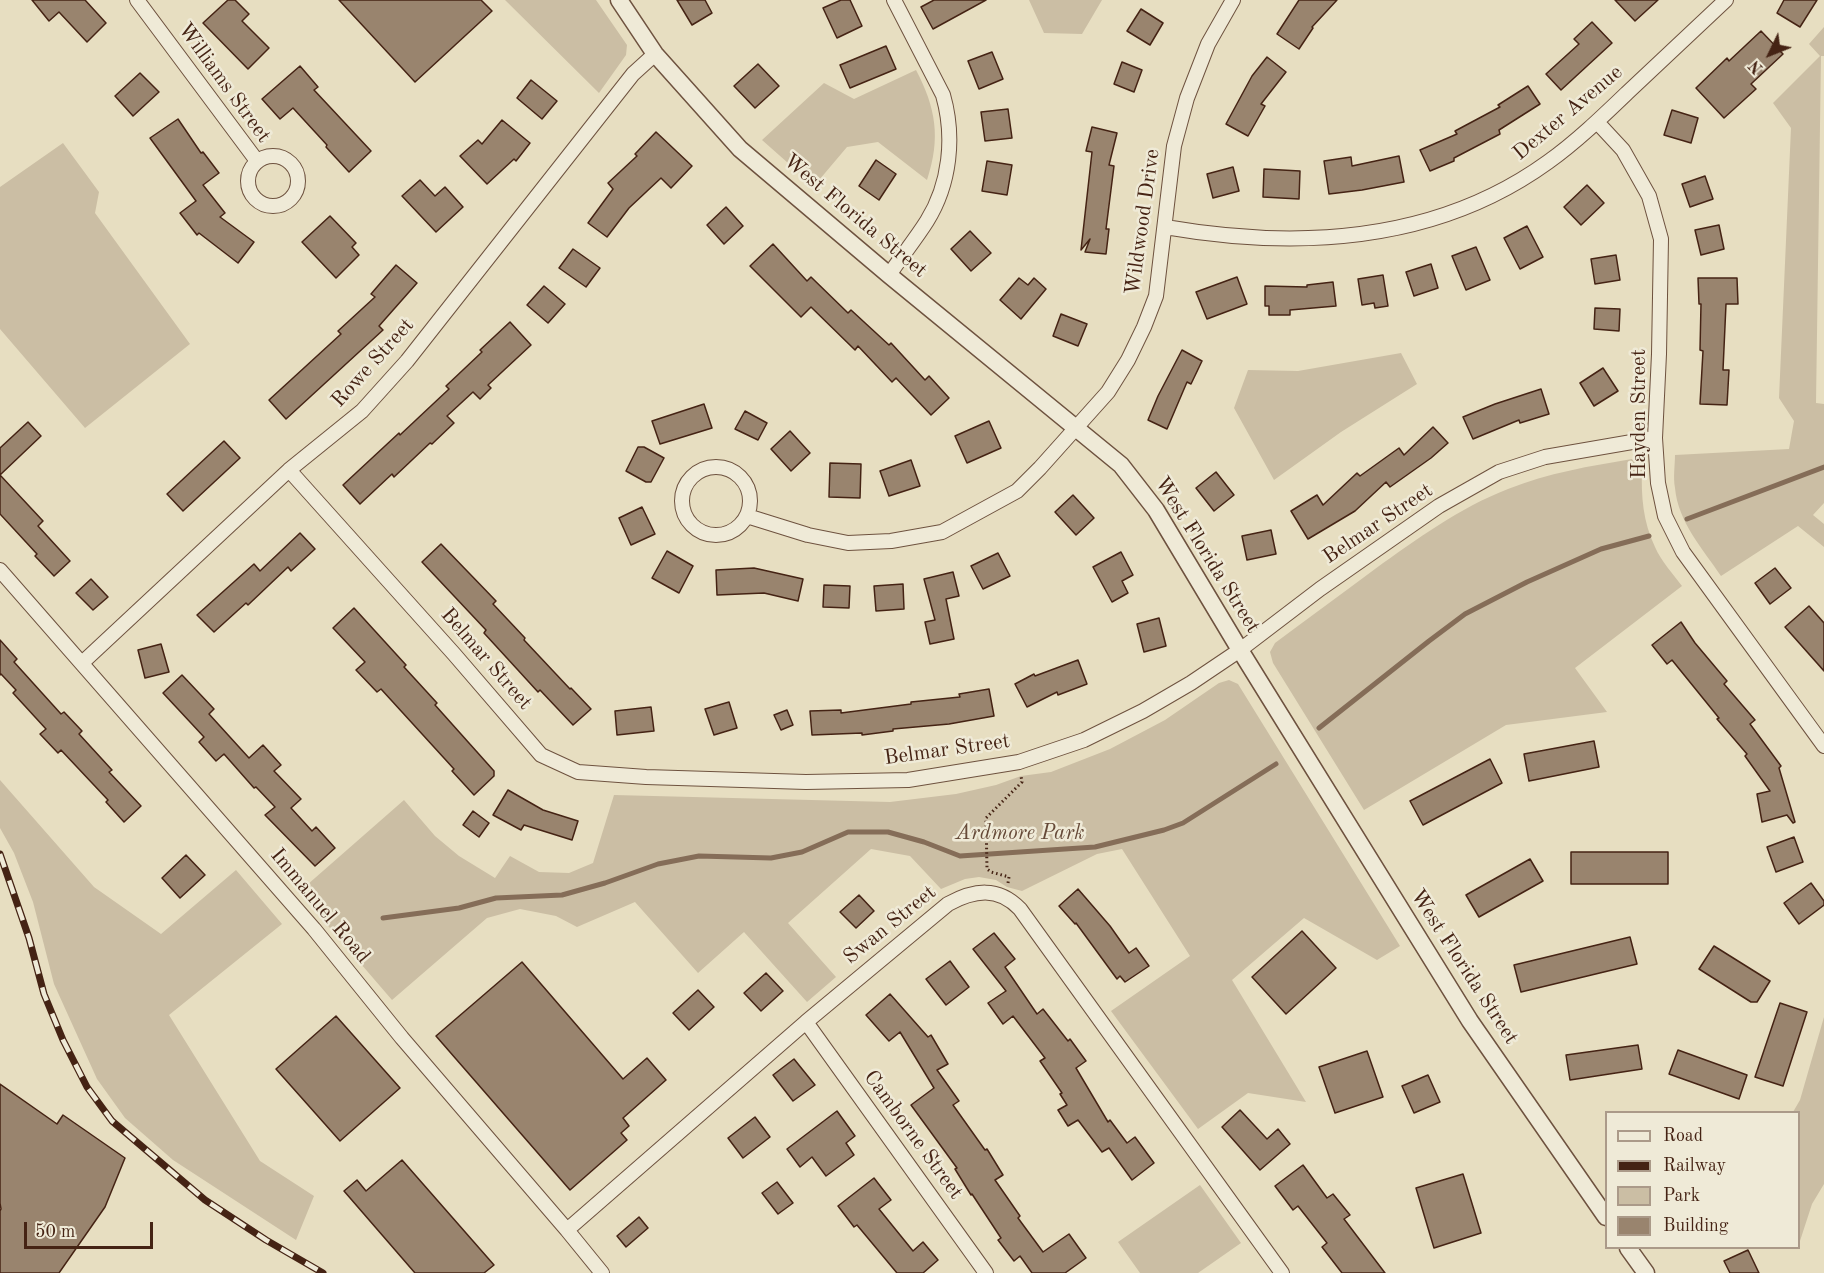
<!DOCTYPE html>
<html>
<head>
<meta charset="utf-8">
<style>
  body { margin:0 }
  #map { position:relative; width:1824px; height:1273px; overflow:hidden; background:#e7dec1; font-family:"Old Standard TT",serif }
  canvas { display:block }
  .legend { position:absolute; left:1605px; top:1111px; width:195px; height:138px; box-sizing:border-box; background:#efead7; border:2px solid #ab9a89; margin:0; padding:8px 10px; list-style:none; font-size:18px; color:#452314 }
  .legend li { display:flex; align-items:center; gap:12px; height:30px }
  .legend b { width:30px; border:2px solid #ab9a89 }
  .north { position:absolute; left:1740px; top:24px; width:60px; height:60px; -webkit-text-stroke:4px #efead7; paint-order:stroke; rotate:227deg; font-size:16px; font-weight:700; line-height:24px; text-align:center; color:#452314 }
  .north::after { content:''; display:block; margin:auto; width:21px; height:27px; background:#452314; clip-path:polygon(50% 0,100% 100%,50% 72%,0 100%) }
  .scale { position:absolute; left:24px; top:1222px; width:129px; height:27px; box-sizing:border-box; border:3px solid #452314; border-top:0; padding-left:8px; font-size:18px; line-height:21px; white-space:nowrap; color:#452314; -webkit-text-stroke:4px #efead7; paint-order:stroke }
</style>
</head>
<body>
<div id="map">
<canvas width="1824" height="1273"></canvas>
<ul class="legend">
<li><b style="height:8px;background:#efead7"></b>Road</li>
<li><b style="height:8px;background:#452314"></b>Railway</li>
<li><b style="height:16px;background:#cbbea4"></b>Park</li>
<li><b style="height:16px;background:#99846e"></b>Building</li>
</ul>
<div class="north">N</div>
<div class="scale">50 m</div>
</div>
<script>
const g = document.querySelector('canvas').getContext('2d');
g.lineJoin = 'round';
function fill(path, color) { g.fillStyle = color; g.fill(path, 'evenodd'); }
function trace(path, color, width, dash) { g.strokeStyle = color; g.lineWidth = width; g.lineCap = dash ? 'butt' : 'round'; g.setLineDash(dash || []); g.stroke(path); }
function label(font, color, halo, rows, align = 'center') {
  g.font = font + ' "Old Standard TT",serif'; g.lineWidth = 5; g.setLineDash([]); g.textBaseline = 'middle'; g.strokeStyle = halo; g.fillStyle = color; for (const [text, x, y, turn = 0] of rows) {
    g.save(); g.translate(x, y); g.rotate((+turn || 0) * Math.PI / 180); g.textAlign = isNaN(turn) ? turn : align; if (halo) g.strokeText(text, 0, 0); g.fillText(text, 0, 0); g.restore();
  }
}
fill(new Path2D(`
  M505 0H596L627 45 626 55 599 93Z
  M1029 0H1102L1082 34 1044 33Z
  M1824 27V56H1821L1816 403 1824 404V503L1813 515 1824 524V547L1798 526 1721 576C1703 549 1678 522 1675 488 1673 477 1675 465 1675 455L1789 449 1794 421 1779 398 1791 128 1773 103 1820 56 1809 44Z
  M916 70C936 108 941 138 927 180L878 142 847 147 814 186 762 140 824 83 854 99Z
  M63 143 99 192 95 213 190 344 85 428 0 329V187Z
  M1401 353 1417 384 1341 432 1274 480 1234 408 1248 370 1298 371Z
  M1632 459 1642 469C1641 496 1643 522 1655 547 1661 561 1673 574 1682 586L1575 668 1607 712 1506 725 1364 810 1273 663 1270 652 1275 643C1308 618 1342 594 1375 569 1417 539 1459 508 1508 489 1548 473 1590 466 1632 459Z
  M1229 680 1238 684 1400 946 1377 960 1304 918 1232 980 1306 1102 1248 1093 1198 1129 1111 1011 1190 956 1122 849 1097 854 1022 891 1007 887 996 880 979 877 965 879 941 889 910 856 871 849 788 923 836 977 807 1002 744 932 698 973 635 902 577 927 556 916 520 909 487 918 392 1000 299 892 404 800 435 836 459 856 495 878 510 856 539 872 569 873 593 863 614 795 890 802 956 794 996 785 1021 776 1051 772 1110 749 1165 720 1219 683Z
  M0 780 94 887 161 934 236 870 282 924 169 1015 260 1161 314 1196 296 1240 173 1160 125 1118 97 1079 54 984 33 902 14 853 0 828Z
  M1824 1017V1184L1812 1204 1799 1244 1798 1112H1793L1800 1100Z
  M1200 1185 1241 1243 1198 1273H1140L1118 1242Z`), '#cbbea4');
trace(new Path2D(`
  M1687 519 1824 467
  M1319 728 1429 641 1465 614 1527 582 1601 549 1649 536
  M383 918 459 908 496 898 562 895 605 883 658 864 699 856 771 858 802 852 848 832H888L924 842 960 856 1095 847 1164 830 1183 823 1276 764`), '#856d58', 5);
const building = new Path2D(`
  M32 0H85L106 23 87 42 59 12 49 21Z
  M228 0H235L249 14 242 21 269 48 248 69 203 23Z
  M339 0H481L492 11 415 82Z
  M677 0H705L712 13 692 25Z
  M841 0H850L862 26 837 38 823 8Z
  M934 0H986L933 29 921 7Z
  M1299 0H1337L1312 27 1313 28 1299 49 1277 34Z
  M1615 0H1658L1635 21Z
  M1784 0H1817L1800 27 1777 13Z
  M1141 9 1163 23 1150 45 1127 31Z
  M1592 22 1612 43 1561 90 1546 74 1579 44 1574 39Z
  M1761 31 1783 54 1751 84 1756 89 1724 118 1696 88 1727 58 1729 61Z
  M886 46 896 69 850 88 840 65Z
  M992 52 1003 79 979 89 968 61Z
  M1267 57 1286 72 1261 104 1265 106 1248 136 1226 124 1252 76Z
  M1122 62 1142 70 1134 92 1114 84Z
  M758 64 779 86 755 108 734 86Z
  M300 66 318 87 314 90 371 151 349 172 326 147 327 145 293 108 280 119 262 99Z
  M140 73 159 92 133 116 115 96Z
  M531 80 557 101 542 119 517 98Z
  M1528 86 1540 104 1499 130 1500 134 1454 158V161L1430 171 1420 150 1457 134 1455 131 1500 107 1498 105Z
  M1008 109 1012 138 985 141 981 112Z
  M1672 110 1698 118 1691 143 1664 135Z
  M178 119 201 153 203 152 219 173 203 185 225 213 220 217 254 242 238 263 199 233 197 235 180 213 196 201 150 138Z
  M502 120 530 143 516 161 514 159 487 184 460 156 478 140 482 144Z
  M1092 127 1117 133 1109 165 1114 166 1106 229H1109L1106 254 1085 252 1090 239 1081 250 1092 152 1086 151Z
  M656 132 692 166 671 188 661 178 629 208 607 237 588 223 613 189 608 183 637 156 635 154Z
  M1399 156 1404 182 1362 190 1329 194 1324 161 1351 157 1352 166Z
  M876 160 896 174 879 200 859 186Z
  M987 161 1012 165 1007 195 982 191Z
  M1233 167 1239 191 1213 198 1207 174Z
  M1264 169 1300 171 1299 199 1263 197Z
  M1705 176 1713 199 1690 207 1682 184Z
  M420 180 435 196 445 187 463 207 436 232 402 196Z
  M1587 185 1604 203 1581 225 1564 207Z
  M726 207 743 226 724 244 707 225Z
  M330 216 356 243 352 247 359 255 336 278 302 242Z
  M1719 225 1724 249 1701 255 1695 230Z
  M1527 226 1543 257 1520 269 1504 238Z
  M970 231 991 253 971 271 951 249Z
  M773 244 807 281 811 277 848 313 851 310 889 345 891 343 925 380 929 376 949 398 931 415 896 378 892 382 858 346 855 350 811 307 801 317 750 266Z
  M1476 247 1490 280 1466 290 1452 256Z
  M573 249 600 268 586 287 559 268Z
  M1616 255 1620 280 1595 284 1591 259Z
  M1431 264 1438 288 1414 296 1406 272Z
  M396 265 417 283 379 326 383 330 286 419 269 400 341 334 338 331 375 297 371 294Z
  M1383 275 1388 306 1375 308 1374 303 1362 305 1358 279Z
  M1237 277 1247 304 1207 319 1196 292Z
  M1019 278 1028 285 1034 278 1046 289 1021 319 1000 300Z
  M1698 278H1737L1738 304H1726L1723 370H1729L1727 405 1700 404 1703 351 1700 350 1701 304H1699Z
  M1333 282 1336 306 1290 310V315H1269V306H1265V286L1307 287V285Z
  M544 286 565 304 548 323 527 305Z
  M1595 308 1620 309 1619 331 1594 329Z
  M1061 314 1087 324 1078 346 1053 336Z
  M510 322 531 345 488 385 491 388 480 399 473 392 447 416 454 423 432 444 430 443 394 477 392 474 360 504 343 485 399 433 400 435 449 389 446 386 482 352 480 350Z
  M1182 350 1202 361 1191 384 1187 382 1167 429 1148 420 1158 396Z
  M1603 368 1618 391 1594 406 1580 383Z
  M1541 389 1549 414 1520 423 1519 420 1473 439 1463 417 1495 404Z
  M704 404 712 428 660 444 652 421Z
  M745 411 767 423 758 440 735 429Z
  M989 421 1001 448 967 463 955 436Z
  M28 422 41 436 0 475 43 521 38 526 70 561 54 576 35 556 37 554 0 514V448Z
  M1433 427 1448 443 1431 458 1390 487 1386 482 1355 511 1308 539 1291 511 1317 495 1323 505 1357 473 1360 476 1399 448 1404 455Z
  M790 431 810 453 791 471 771 449Z
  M224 441 240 458 183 511 167 494Z
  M638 447H644L664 458 651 482H646L626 471Z
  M911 460 920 486 889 496 880 471Z
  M830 463 861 464 860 498 829 497Z
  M1216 472 1234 495 1214 511 1196 488Z
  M1073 495 1094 518 1076 535 1055 512Z
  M642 507 655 534 631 545 619 518Z
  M1271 530 1276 554 1247 560 1242 536Z
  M300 533 315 549 291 571 288 567 248 605 246 603 214 632 197 615 254 564 260 571Z
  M441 544 496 601 493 604 525 638 524 640 570 689 571 688 591 709 573 725 540 690 538 692 517 669 484 633 486 630 422 562Z
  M667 551 693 566 679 593 652 578Z
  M1121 552 1133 575 1122 581 1128 593 1112 602 1093 567Z
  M998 553 1010 576 983 589 971 566Z
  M754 568 803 579 798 601 764 593 717 595 716 570Z
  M1775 568 1791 588 1770 604 1755 583Z
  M953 572 959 596 946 599 954 639 930 644 925 622 935 620 924 579Z
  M91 579 108 597 93 610 76 593Z
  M903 584 904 609 876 611 874 586Z
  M824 585 850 586 849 608 823 607Z
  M1809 606 1824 623V671L1785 627Z
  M354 608 406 665 404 667 437 703 435 705 494 771V776L474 795 452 771 454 769 381 689 377 692 356 670 365 662 333 628Z
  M1159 618 1166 646 1144 652 1137 624Z
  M1681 622 1695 643 1727 681 1724 684 1755 720 1750 724 1781 766 1779 768 1795 822 1793 823 1787 815 1762 822 1757 794 1770 791 1745 756 1747 754 1717 719 1719 718 1672 660 1667 664 1652 645Z
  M0 640 17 659 14 662 61 714 64 712 82 731 79 734 112 770 109 772 141 806 124 822 106 802 108 800 61 750 58 753 40 734 46 729 13 693 16 690 1 674 0 675Z
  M161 644 169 672 145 678 138 650Z
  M1078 660 1087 684 1058 695 1057 692 1027 707 1015 684 1034 674 1035 676Z
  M182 675 214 709 209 714 249 758 263 745 281 765 274 771 301 799 291 808 312 831 316 827 335 848 315 866 265 815 275 807 256 787 254 788 224 754 216 761 199 742 204 737 163 693Z
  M989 689 994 716 949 724 893 729V731L862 735V733L812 735 810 711 841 710V713L911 704V702L960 697 959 694Z
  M729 702 737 728 714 735 705 709Z
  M651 707 654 731 617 735 615 711Z
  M787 710 793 725 781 730 774 715Z
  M1594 741 1599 767 1529 781 1524 754Z
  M1490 759 1502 783 1423 825 1410 801Z
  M508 790 543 810 578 821 572 840 524 825 521 830 493 815Z
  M473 811 489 823 479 837 463 825Z
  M1794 837 1803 862 1776 872 1767 847Z
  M1571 852H1668V884H1571Z
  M186 855 205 875 180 898 162 878Z
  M1530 859 1543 881 1479 917 1466 895Z
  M1811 883 1824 901V905L1799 924 1784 903Z
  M1078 889 1110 926 1129 953 1136 948 1149 966 1125 982 1120 976 1117 979 1076 923 1075 924 1059 906Z
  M859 895 874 911 856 928 840 912Z
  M1302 931 1336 968 1286 1014 1252 977Z
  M994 933 1015 959 1005 967 1037 1014 1043 1009 1068 1041 1070 1039 1086 1061 1076 1068 1108 1122 1110 1120 1127 1143 1135 1137 1154 1163 1132 1180 1109 1148 1102 1152 1078 1120 1068 1126 1058 1110 1067 1105 1060 1094 1062 1093 1040 1061 1045 1058 1013 1016 1003 1024 988 1003 1006 991 973 949Z
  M1630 937 1637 964 1521 992 1514 965Z
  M1714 946 1770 981 1757 1002H1751L1699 969Z
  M950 961 969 987 946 1005 926 979Z
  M522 962 623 1079 647 1058 666 1080 623 1118 629 1126 621 1133 627 1140 570 1190 436 1036Z
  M766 973 783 991 761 1011 744 993Z
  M698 990 714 1007 689 1030 673 1013Z
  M890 994 928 1037 931 1035 948 1064 937 1070 959 1101 953 1105 985 1150 987 1149 1003 1175 995 1180 1020 1216 1018 1218 1043 1252 1069 1234 1086 1258 1065 1273H1032L1020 1256 1014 1261 998 1240 1001 1238 972 1194 971 1195 955 1169 957 1168 911 1105 934 1088 900 1032 889 1041 866 1015Z
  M1780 1003 1807 1012 1783 1086 1755 1077Z
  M336 1016 400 1088 340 1141 276 1069Z
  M1638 1045 1642 1069 1570 1080 1566 1055Z
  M1678 1050 1747 1075 1739 1099 1669 1074Z
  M1367 1051 1383 1097 1335 1113 1319 1067Z
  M794 1059 815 1085 793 1101 773 1075Z
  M1428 1075 1440 1102 1414 1113 1402 1086Z
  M0 1084 57 1124 63 1115 125 1158 105 1207 59 1273H0V1211L1 1209 0 1203Z
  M1240 1110 1267 1139 1278 1129 1290 1144 1260 1170 1222 1127Z
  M837 1111 855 1136 846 1143 854 1155 826 1176 812 1157 800 1167 787 1149Z
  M755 1117 770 1137 743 1158 728 1138Z
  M402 1160 494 1265 484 1273H415L344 1191 357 1180 366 1191Z
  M1303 1165 1327 1198 1333 1194 1350 1215 1344 1219 1385 1273H1342L1322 1247 1327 1243 1298 1206 1293 1210 1275 1186Z
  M1463 1174 1481 1233 1434 1248 1416 1188Z
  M874 1178 891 1200 879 1209 913 1251 923 1242 938 1260 923 1273H897L857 1225 854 1227 838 1206Z
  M777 1182 793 1203 778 1214 762 1193Z
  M639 1217 648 1228 626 1247 617 1236Z
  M1748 1250 1759 1273H1730L1724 1261Z`);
fill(building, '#99846e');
trace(building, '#452314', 1.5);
const minor = new Path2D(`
  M137 0 257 161
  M1597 122 1623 150 1649 196 1661 239 1659 354 1655 438 1658 483 1665 516 1683 552 1824 746
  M248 181a25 25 0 1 1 50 0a25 25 0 1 1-50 0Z
  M1165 227C1298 250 1436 243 1548 162 1576 142 1602 117 1627 93 1660 62 1693 31 1726 0
  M889 275C901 257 915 240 927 221 950 184 955 137 943 95L894 0
  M682 501a34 34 0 1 1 68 0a34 34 0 1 1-68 0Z
  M289 470 454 654 541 755 578 772 646 777 806 782 908 780 1019 762 1084 740 1143 711 1191 683 1240 650 1320 589 1439 506 1499 472 1545 457 1655 438
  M747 516 808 535 848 543 891 541 942 532 1017 491 1040 468 1108 392 1128 360 1144 327 1156 296 1174 146 1187 98 1208 44 1233 0
  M0 570 314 929 402 1038 567 1230 602 1273
  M82 663 289 470 362 411 407 361 633 74 655 54
  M806 1022 986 1273
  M567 1230 806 1022 948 904C974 890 998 886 1020 909L1282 1273`);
const tertiary = new Path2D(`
  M619 0 655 54 740 149 889 275 1121 465 1156 510 1240 650 1470 1021 1606 1217
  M1628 1248 1646 1273`);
trace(minor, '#6e523f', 16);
trace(tertiary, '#6e523f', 19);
trace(new Path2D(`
  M1008 883 1009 877 991 872 987 869 986 818 1022 782 1021 776`), '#452314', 3, [1.5, 3]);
trace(minor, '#efead7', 14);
trace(tertiary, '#efead7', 16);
const rail = new Path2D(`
  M0 854 29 938 44 994 63 1040 87 1087 112 1121 205 1200 266 1240 323 1273`);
trace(rail, '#452314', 7);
trace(rail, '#efead7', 4.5, [14]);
label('21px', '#452314', '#efead7', [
  ["Williams Street",224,83,54],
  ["Dexter Avenue",1568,113,-40],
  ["West Florida Street",855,216,40],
  ["Wildwood Drive",1143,222,-82],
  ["Rowe Street",373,363,-48],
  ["Hayden Street",1639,414,-90],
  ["Belmar Street",1378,524,-34],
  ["West Florida Street",1207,555,58],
  ["Belmar Street",486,659,49],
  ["Belmar Street",947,750,-8],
  ["Immanuel Road",320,906,50],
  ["Swan Street",890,925,-39],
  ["West Florida Street",1464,967,57],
  ["Camborne Street",913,1135,54]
]);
label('italic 21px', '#664a38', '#efead7', [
  ["Ardmore Park",1020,833]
]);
</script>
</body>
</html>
